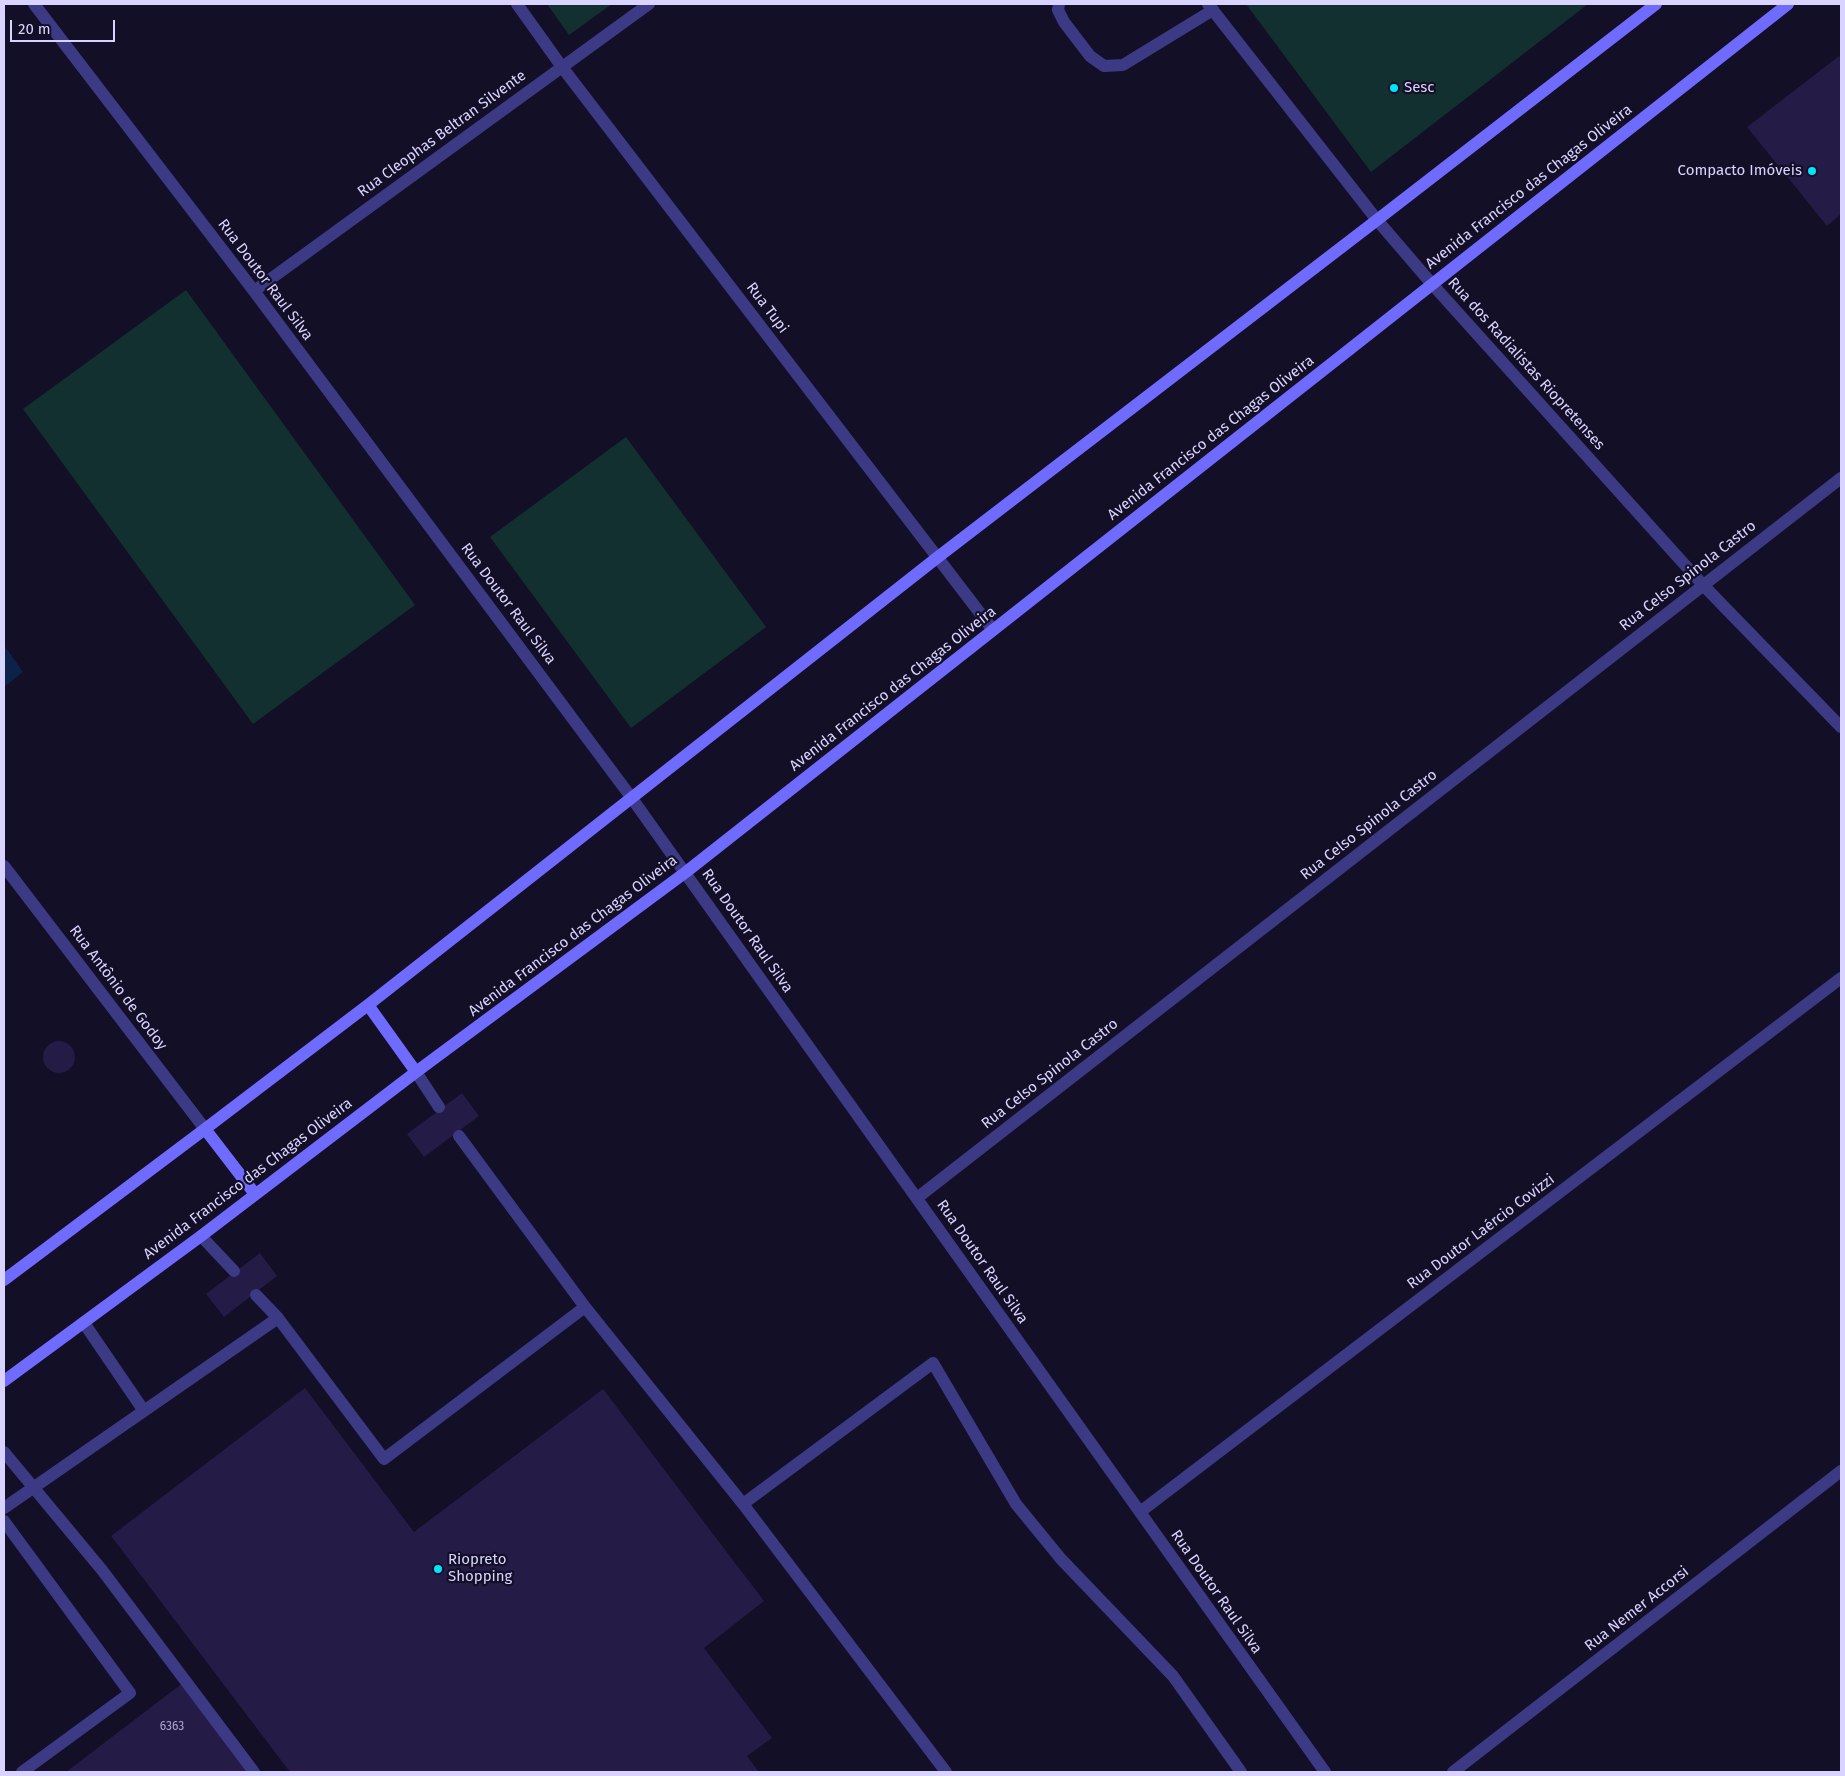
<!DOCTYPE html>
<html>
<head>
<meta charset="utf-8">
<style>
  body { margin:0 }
  #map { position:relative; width:1845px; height:1776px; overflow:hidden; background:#130f26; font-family:"Fira Sans",sans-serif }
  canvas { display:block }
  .frame { position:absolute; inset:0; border:5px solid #d9d4ff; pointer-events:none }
  .scale { position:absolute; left:10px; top:20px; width:105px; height:22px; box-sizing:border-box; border:2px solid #d9d4ff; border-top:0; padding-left:6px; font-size:15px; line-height:18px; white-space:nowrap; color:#d9d4ff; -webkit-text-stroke:4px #130f26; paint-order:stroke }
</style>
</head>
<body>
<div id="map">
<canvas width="1845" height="1776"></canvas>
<div class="frame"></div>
<div class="scale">20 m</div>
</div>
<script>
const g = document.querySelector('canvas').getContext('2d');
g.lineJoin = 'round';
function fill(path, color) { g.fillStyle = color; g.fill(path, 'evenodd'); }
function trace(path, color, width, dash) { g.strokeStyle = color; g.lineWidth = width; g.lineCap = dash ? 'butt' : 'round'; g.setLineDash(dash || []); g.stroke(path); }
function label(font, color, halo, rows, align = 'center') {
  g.font = font + ' "Fira Sans",sans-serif'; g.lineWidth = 4.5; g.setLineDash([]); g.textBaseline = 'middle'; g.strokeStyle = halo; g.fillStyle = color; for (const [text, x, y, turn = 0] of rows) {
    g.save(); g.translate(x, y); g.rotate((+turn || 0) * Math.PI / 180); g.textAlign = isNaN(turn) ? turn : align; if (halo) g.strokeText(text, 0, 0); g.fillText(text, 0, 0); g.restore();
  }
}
fill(new Path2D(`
  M547 4H612L569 35Z
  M1246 4H1588L1371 172Z
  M186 290 415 605 253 724 23 409Z
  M626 437 766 627 631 728 490 537Z`), '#12302f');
fill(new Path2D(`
  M4 645 23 672 4 687Z`), '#0c2248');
fill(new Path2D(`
  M1839 56 1841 59V214L1827 226 1747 127Z
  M43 1057a16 16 0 1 1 32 0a16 16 0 1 1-32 0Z
  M462 1093 479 1116 424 1157 407 1134Z
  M260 1253 277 1276 224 1317 206 1294Z
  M305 1388 414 1532 603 1389 764 1601 704 1648 772 1738 747 1756 759 1772H290L111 1536Z
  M184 1682 252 1772H66Z`), '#241b47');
trace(new Path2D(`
  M1059 4 1058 10 1064 22 1090 56 1104 66 1123 65 1213 10
  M416 1072 439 1107
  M459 1136 585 1307 743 1504 946 1772
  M201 1236 234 1271
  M256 1295 278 1318 384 1459 585 1307
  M84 1323 144 1411
  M4 1452 102 1570 254 1772
  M743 1504 933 1363 1016 1504 1061 1559 1173 1676 1241 1772
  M4 1508 278 1318
  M4 1521 130 1693 22 1772`), '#3d3a85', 12);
trace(new Path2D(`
  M34 4 254 291 631 797 1325 1772
  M517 4 562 67 993 630
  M1208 4 1377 220 1432 284 1703 585 1841 727
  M254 291 649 4
  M4 866 205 1129
  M917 1198 1841 478
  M1140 1512 1841 978
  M1453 1772 1841 1471`), '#3d3a85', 12);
trace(new Path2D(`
  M368 1005 416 1072
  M205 1129 255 1194
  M4 1280 205 1129 368 1005 938 557 1377 220 1656 4
  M4 1381 201 1236 416 1072 686 872 1788 4`), '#6f6bff', 12);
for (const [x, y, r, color] of [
  [1394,88,5,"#00e5ff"],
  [1812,171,5,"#00e5ff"],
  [438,1569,5,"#00e5ff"]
]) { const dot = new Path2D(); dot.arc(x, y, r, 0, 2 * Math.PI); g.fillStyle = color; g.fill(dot); trace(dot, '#130f26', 2); }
label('12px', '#aca6d1', null, [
  ["6363",172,1727]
]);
label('15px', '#d9d4ff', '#130f26', [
  ["Sesc",1404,88],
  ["Compacto Imóveis",1802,171,"right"],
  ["Riopreto",448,1560],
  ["Shopping",448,1577]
], 'left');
label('15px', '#d9d4ff', '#130f26', [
  ["Rua Cleophas Beltran Silvente",442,134,-36],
  ["Avenida Francisco das Chagas Oliveira",1529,187,-38],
  ["Rua Doutor Raul Silva",265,280,53],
  ["Rua Tupi",767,308,53],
  ["Rua dos Radialistas Riopretenses",1526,364,48],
  ["Avenida Francisco das Chagas Oliveira",1211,438,-38],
  ["Rua Celso Spinola Castro",1688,576,-38],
  ["Rua Doutor Raul Silva",508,604,53],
  ["Avenida Francisco das Chagas Oliveira",893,689,-38],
  ["Rua Celso Spinola Castro",1369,825,-38],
  ["Rua Doutor Raul Silva",747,931,55],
  ["Avenida Francisco das Chagas Oliveira",573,936,-37],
  ["Rua Antônio de Godoy",118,988,53],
  ["Rua Celso Spinola Castro",1050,1074,-38],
  ["Avenida Francisco das Chagas Oliveira",248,1179,-37],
  ["Rua Doutor Laércio Covizzi",1481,1232,-37],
  ["Rua Doutor Raul Silva",982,1262,55],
  ["Rua Doutor Raul Silva",1216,1592,55],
  ["Rua Nemer Accorsi",1637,1609,-38]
]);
</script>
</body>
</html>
